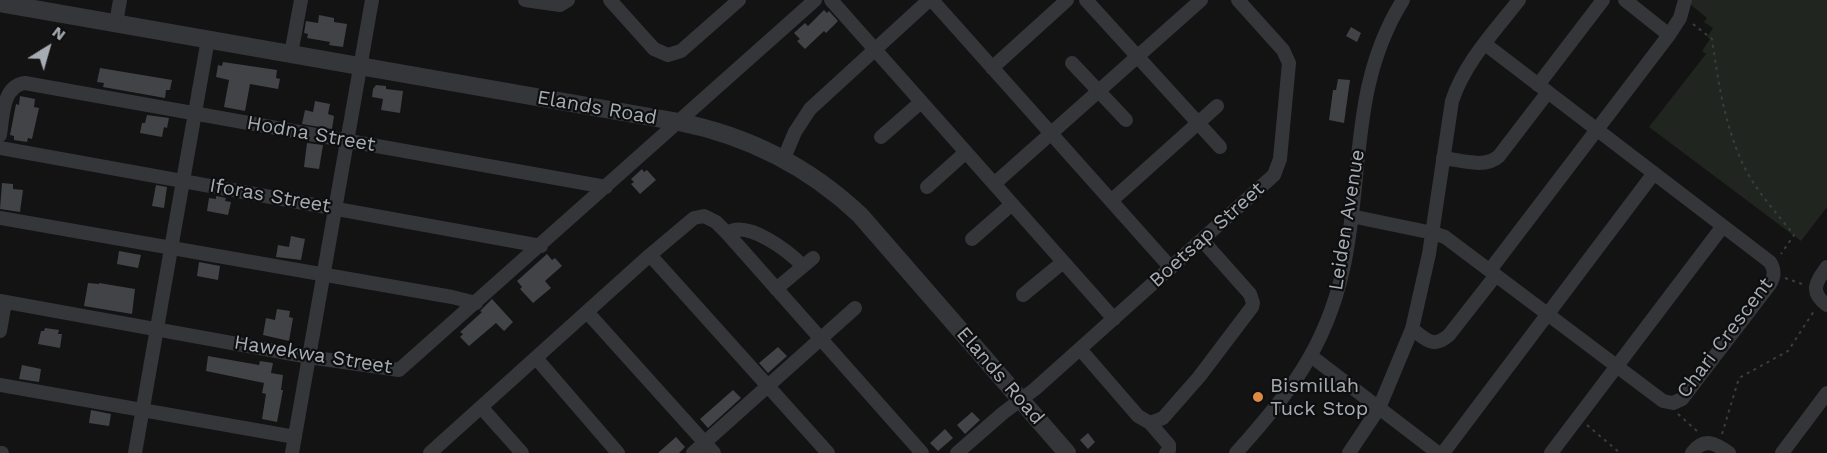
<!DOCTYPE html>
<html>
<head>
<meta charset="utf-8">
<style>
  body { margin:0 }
  #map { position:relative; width:1827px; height:453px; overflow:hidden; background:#131314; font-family:"Work Sans",sans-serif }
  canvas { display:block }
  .north { position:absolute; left:18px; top:18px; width:60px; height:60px; -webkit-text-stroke:4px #0e0e0f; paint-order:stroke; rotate:37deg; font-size:16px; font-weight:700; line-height:24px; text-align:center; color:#a6acb3 }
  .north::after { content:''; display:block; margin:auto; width:21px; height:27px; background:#a6acb3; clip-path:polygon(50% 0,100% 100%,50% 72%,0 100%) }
</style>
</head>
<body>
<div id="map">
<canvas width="1827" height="453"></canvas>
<div class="north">N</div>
</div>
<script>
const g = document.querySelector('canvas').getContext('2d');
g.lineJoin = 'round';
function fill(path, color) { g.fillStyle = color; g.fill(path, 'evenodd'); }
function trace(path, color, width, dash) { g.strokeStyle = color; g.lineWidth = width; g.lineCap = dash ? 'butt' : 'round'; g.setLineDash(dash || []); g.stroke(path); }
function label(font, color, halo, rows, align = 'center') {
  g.font = font + ' "Work Sans",sans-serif'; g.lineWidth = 4.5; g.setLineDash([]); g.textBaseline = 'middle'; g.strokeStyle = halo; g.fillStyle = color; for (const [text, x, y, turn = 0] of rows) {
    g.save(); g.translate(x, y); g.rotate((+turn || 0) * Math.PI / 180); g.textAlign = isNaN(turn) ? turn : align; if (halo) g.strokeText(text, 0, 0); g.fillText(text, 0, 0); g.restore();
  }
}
fill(new Path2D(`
  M1690 0H1827V207L1801 241 1649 127 1706 54 1702 51 1710 39 1707 37 1713 28 1704 22 1707 18 1690 4Z`), '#20261f');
fill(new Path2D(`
  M824 10 827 13 829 11 838 21 826 33 824 31 805 49 797 41 800 39 794 33 805 23 808 26Z
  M319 15 334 18V22L347 24 343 47 329 45 330 42 307 38 308 34 304 33 306 21 318 23Z
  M1351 27 1361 33 1357 42 1346 36Z
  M223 62 277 70 276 78 280 79 278 89 250 84 245 111 224 107 229 80 216 77 218 65 222 66Z
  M100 68 172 80 170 90H166L165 98 103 87 104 83 97 82Z
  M1338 79 1350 80 1344 123 1329 120 1333 90H1336Z
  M376 85 386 86V89L403 91 400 113 381 110 383 99 372 97 373 89Z
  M20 96 35 99 34 107 39 108 32 139 28 138 27 142 14 140V136L10 135 16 104 19 105Z
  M315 101 330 104 328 114 334 116 332 129 302 124 305 110 313 112Z
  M147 115 169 118 167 128 164 127 162 137 140 133 142 123H145Z
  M307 143 323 145 319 169 304 167Z
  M642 169 644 172 647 170 656 180 640 194 631 184 634 182 631 179Z
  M2 183 13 184V189L23 190 20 212 0 209Z
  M156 185 167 187 164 208 152 206Z
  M216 196 226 198 225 201 231 202 228 215 207 211 209 198 216 199Z
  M291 236 305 239 301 260 276 257 278 245 289 247Z
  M119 251 141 255 138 268 117 264Z
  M547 254 552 260 555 258 562 266 545 281 551 288 533 303 520 289 522 287 517 281Z
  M199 262 220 266 218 280 197 276Z
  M88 283 99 284V283L135 289 132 314 84 306Z
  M492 299 513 322 504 331 496 323 469 346 460 337 463 334 460 332 482 312 480 311Z
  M277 309 290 311 289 317 293 318 289 341 263 335 266 318 275 320Z
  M45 328 59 330 58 334H62L60 348 38 344 41 331H44Z
  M778 347 787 356 768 373 759 363Z
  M208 356 259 365 260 361 273 363 271 373 283 375 281 390H283L277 422 262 419 266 394 262 393 264 383 206 371Z
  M22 365 41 369 39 382 19 379Z
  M733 390 741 398 708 428 700 419Z
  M91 410 111 414 109 426 89 423Z
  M972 412 980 420 965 434 957 425Z
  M945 429 953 438 938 451 930 443Z
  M1088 433 1095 442 1088 449 1080 440Z
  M676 437 685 447 679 453H658Z`), '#424347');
trace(new Path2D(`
  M1693 24 1712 39C1718 81 1724 121 1741 160 1753 188 1776 212 1794 235L1781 254
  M1785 278 1802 284
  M1678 414 1698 432
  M1587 425 1620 453
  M1722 434 1739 378 1788 351 1814 311`), '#3a3d3f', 2, [3, 4.5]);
trace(new Path2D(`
  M525 0 560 5 568 0
  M610 0 654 49 668 55 681 51 739 0
  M831 0 1114 319
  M932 0 1171 268
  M1086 0 1220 147
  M1625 0 1669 35
  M116 23 120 0
  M291 54 301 0
  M1072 63 1126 120
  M992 68 1067 0
  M1538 85 1603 0
  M0 135C3 117 2 86 25 83L606 187
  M881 137 921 102
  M0 148 541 246
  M784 158 795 132 810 109 929 0
  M1443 158C1460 160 1485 169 1499 156L1548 92
  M994 184 1201 0
  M927 187 966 152
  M1111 201 1217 106
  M1351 216 1433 233 1445 237 1663 401 1673 403 1682 399 1770 284C1775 276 1775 270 1770 262L1485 44
  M0 218 452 297 476 303
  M727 233C748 219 789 252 803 266
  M972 239 1012 204
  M650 255 828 453
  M1827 267C1816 282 1809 292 1827 305
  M1490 270 1669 35 1680 18 1685 0
  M776 289 813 258
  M1023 295 1063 262
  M0 301 309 357 399 370 815 0
  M587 312 714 453
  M1412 329C1427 340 1433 349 1449 335L1496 275
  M0 331 5 302
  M1080 349 1138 416 1150 423 1169 445V450L1166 453
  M1311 356 1438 453
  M536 358 618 453
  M0 385 295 437
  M481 407 522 453
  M1150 423 1163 418 1199 377 1252 307 1253 303 1250 294 1202 240
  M0 453H2
  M135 453 208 39
  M292 453 372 0
  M430 453 650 255 694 218 704 216 716 222 727 233 922 453
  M693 453 855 308
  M957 453 1003 413 1035 389 1274 175 1280 159 1289 63 1283 50 1238 0
  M1236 453C1289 394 1325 349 1343 270 1364 177 1349 86 1403 0
  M1349 453 1379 408 1412 329 1429 254 1452 101C1465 62 1494 32 1519 0
  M1443 453 1654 173
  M1551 453 1723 226
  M1692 453C1704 437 1715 443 1729 453
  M1782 453 1827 393`), '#343639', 14);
trace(new Path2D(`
  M0 3 679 122C749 136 808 166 860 215L1067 453`), '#343639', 18);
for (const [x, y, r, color] of [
  [1258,397,6,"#dd8a42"]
]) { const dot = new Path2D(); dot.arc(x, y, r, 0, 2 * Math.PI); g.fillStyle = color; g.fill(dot); trace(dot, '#0e0e0f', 2); }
label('20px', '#a6acb3', '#0e0e0f', [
  ["Elands Road",597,108,10],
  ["Hodna Street",311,134,10],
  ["Iforas Street",270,196,10],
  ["Leiden Avenue",1347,220,-81],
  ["Boetsap Street",1207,235,-42],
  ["Chari Crescent",1725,338,-53],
  ["Hawekwa Street",313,355,9],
  ["Elands Road",1000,376,49]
]);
label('20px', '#a6acb3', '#0e0e0f', [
  ["Bismillah",1270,386],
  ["Tuck Stop",1270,409]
], 'left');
</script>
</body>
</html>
